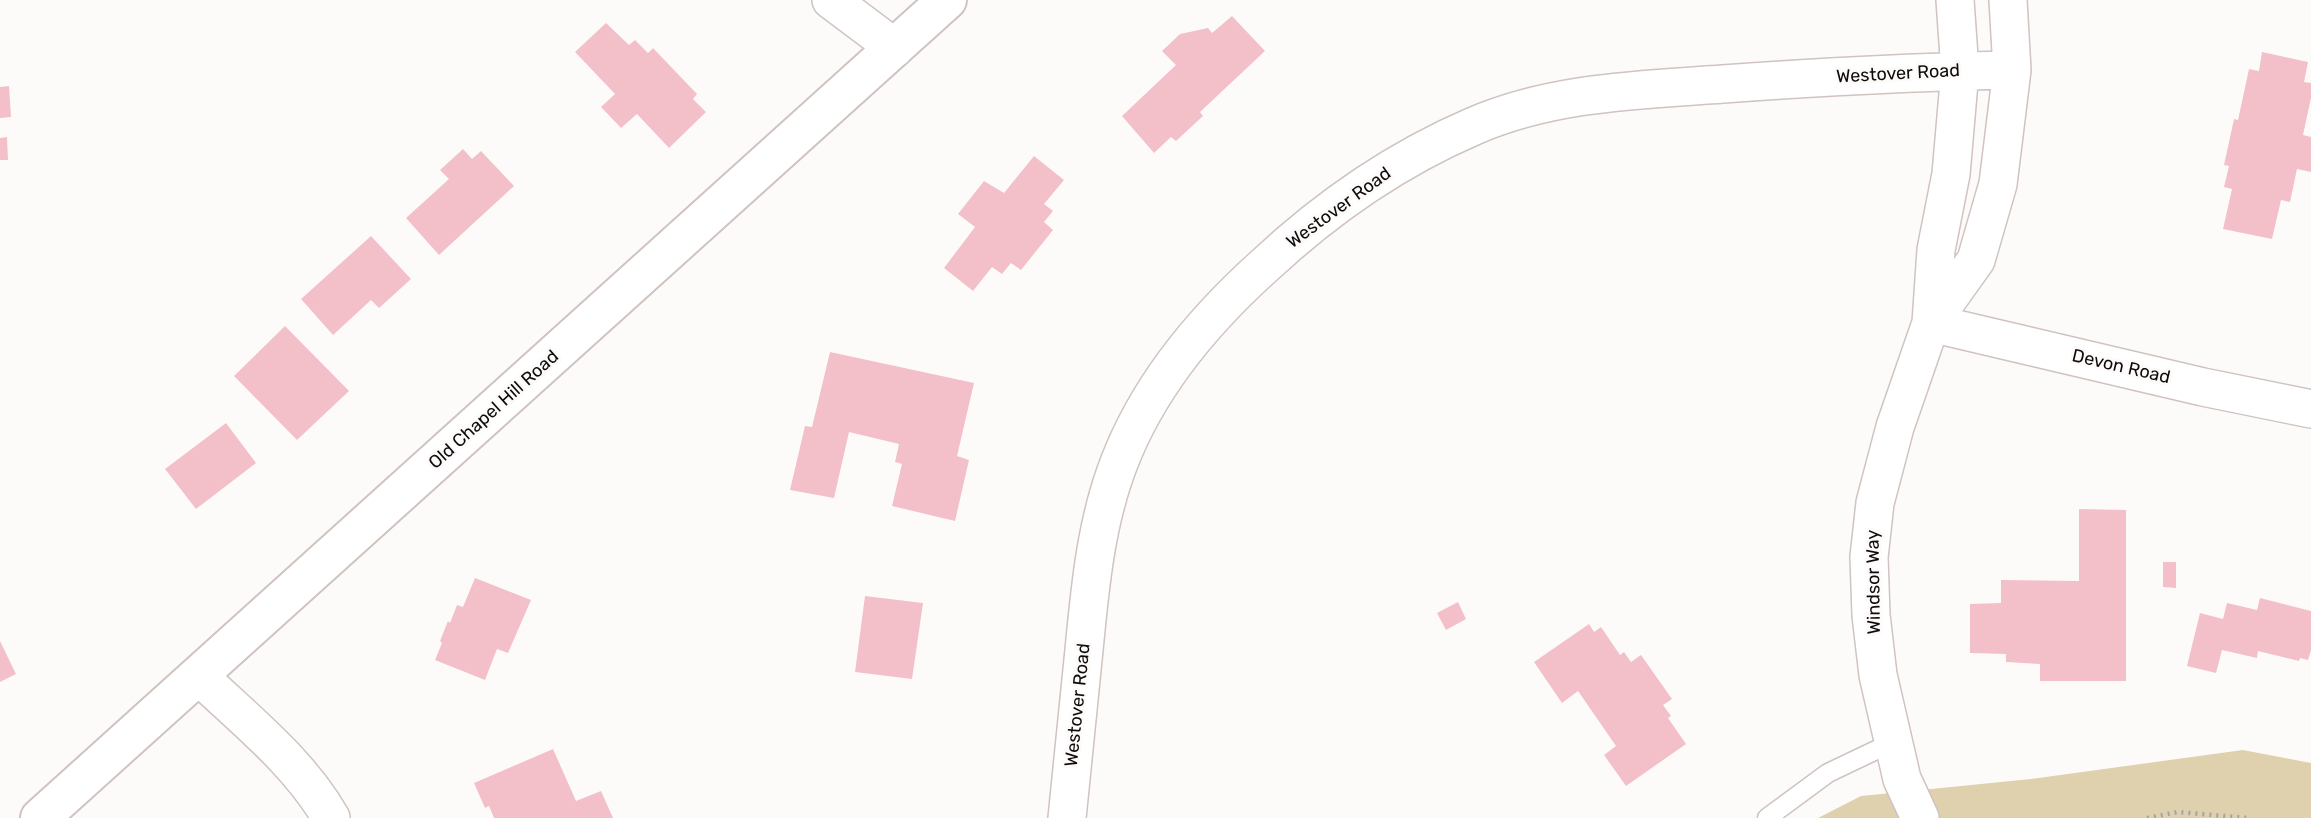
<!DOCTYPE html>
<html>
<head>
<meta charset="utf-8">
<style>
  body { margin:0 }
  canvas { display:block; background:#fdfbfa }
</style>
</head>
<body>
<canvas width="2311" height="818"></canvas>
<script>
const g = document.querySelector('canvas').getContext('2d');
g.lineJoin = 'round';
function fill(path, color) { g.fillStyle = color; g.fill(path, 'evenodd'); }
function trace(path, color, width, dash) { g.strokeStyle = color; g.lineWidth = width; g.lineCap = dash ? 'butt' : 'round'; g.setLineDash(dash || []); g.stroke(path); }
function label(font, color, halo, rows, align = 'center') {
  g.font = font + ' Rubik,sans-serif'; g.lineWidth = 6; g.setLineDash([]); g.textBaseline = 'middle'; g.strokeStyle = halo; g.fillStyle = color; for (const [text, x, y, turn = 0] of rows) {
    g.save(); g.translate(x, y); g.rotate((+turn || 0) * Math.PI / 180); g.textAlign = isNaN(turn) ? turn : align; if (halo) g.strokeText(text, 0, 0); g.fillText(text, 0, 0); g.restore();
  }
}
fill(new Path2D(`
  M2243 750 2311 763V818H1818L1861 796 2031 779Z`), '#dfd1ad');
fill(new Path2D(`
  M1232 16 1265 51 1200 112 1203 116 1176 141 1171 137 1154 153 1122 116 1176 65 1162 51 1180 34 1208 28 1212 33Z
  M606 23 629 45 635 40 648 53 653 48 697 94 693 99 706 112 669 148 637 114 621 128 601 107 615 94 575 52Z
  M2262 52 2308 62 2304 82 2311 83V98L2303 135 2311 137V172L2297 169 2290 202 2281 200 2272 239 2223 229 2232 189 2224 187 2229 166 2224 165 2234 119 2238 120 2249 69 2259 71Z
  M9 86 11 117 0 118V87Z
  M7 137 8 160H0V138Z
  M463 149 472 159 481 151 514 186 439 255 406 218 449 179 440 170Z
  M1034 156 1064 180 1044 204 1053 211 1044 222 1053 230 1021 270 1011 263 1002 274 992 267 973 291 944 268 975 227 958 214 984 181 1004 193Z
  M371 236 411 279 379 308 371 300 333 335 301 299Z
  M285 326 349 391 297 440 234 376Z
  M830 352 974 383 957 456 969 460 955 521 892 506 902 464 895 462 899 444 849 432 834 498 790 490 805 426 812 427Z
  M226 423 256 463 196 509 165 469Z
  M2079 509 2126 510V681H2040V664L2006 662V654L1970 653V604L2001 603V580L2079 581Z
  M2163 562H2176V588L2163 587Z
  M475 578 531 600 508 653 497 649 485 680 435 660 442 643 440 641 448 621 450 623 457 605 463 607Z
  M865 596 923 603 912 679 855 672Z
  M2260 598 2311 611V650L2308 660 2300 658 2299 661 2258 651 2257 658 2222 650 2216 673 2187 666 2200 613 2223 619 2227 603 2257 610Z
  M1458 602 1466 619 1446 630 1437 613Z
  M1589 624 1594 632 1601 627 1620 655 1624 652 1631 662 1641 655 1672 699 1663 705 1671 716 1668 718 1686 744 1626 786 1604 755 1616 746 1578 691 1562 703 1534 662Z
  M0 641 16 674 0 682Z
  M553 749 576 801 601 791 613 818H494L489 806 485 808 474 783Z`), '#f3c0ca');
const service = new Path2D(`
  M1767 818 1828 773 1893 742`);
const minor = new Path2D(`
  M831 0 895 48
  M1931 323 2203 387 2311 409
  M1931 323 1936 250 1951 174 1960 71 1955 0
  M199 676C245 720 299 762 331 818
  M1067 818C1073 762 1078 706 1084 650 1090 587 1096 522 1119 463 1148 387 1204 320 1264 266 1325 209 1397 159 1474 126 1552 92 1639 90 1723 84 1819 77 1915 72 2012 70
  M1920 818 1902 779 1878 675 1871 615 1869 557 1875 503 1895 427 1931 323 1976 260 1998 184 2012 70 2008 0`);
const tertiary = new Path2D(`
  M40 818 947 0`);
trace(service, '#d0c3c0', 21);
trace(minor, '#d0c3c0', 40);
trace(tertiary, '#d0c3c0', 42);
trace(new Path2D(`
  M2147 818 2178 812 2248 818`), '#a6a3a2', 4.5, [2, 5]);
trace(service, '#fff', 18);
trace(minor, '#fff', 37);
trace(tertiary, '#fff', 38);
label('18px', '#0f0b0a', '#fdfbfa', [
  ["Westover Road",1898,74,-3],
  ["Westover Road",1339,208,-36],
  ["Devon Road",2121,367,13],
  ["Old Chapel Hill Road",494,410,-42],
  ["Windsor Way",1874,582,-91],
  ["Westover Road",1078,705,-84]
]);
</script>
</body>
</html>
